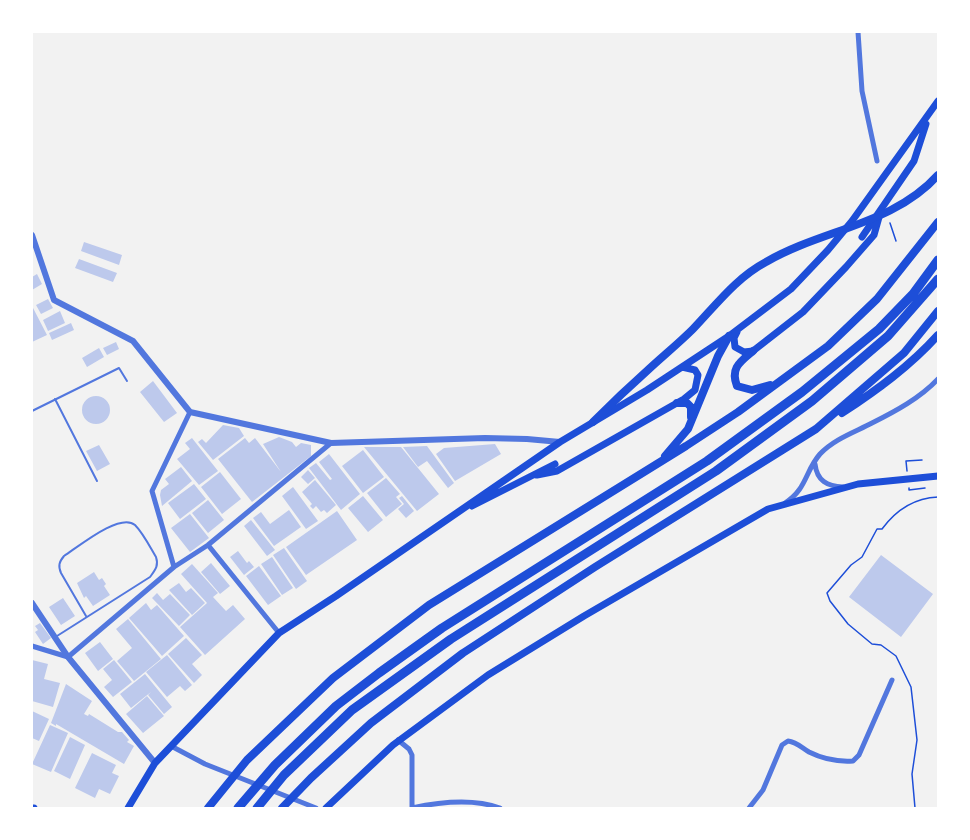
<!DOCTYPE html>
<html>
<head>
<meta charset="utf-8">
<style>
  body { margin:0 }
  #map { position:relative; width:970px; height:840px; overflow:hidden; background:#f2f2f2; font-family:"Source Sans 3",sans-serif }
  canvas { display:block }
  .frame { position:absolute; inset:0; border:33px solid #fff; pointer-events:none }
</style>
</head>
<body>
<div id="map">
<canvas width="970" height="840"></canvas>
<div class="frame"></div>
</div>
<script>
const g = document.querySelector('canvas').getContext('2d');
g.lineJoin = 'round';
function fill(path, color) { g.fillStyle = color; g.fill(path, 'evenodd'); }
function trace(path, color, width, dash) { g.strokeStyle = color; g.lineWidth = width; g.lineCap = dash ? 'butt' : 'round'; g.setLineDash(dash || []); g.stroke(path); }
fill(new Path2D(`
  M84 242 122 255 119 265 81 251Z
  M79 259 117 273 113 282 75 268Z
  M37 274 42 284 32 290V277Z
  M48 299 53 308 41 314 36 305Z
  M32 306 47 335 32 342Z
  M60 311 65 323 48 331 43 320Z
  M71 323 74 330 52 340 49 333Z
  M116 342 119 349 107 355 103 348Z
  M99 348 104 357 87 367 82 358Z
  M153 381 177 413 164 422 140 392Z
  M82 410a14 14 0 1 1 28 0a14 14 0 1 1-28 0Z
  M223 425 239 428 244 436 213 460 198 442 202 439 206 443Z
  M279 437 292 442 296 447 301 443 311 445V456L252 502 218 459 245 438 249 443 255 438 281 472 263 444Z
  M192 438 218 471 199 485 177 459 190 449 185 443Z
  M495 444 501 454 455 481 436 454 444 448Z
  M99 445 110 464 97 471 86 451Z
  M427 446 454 483 448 488 427 461 418 467 403 447Z
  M364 447H401L439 494 417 511Z
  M363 450 384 477 363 493 342 466Z
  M329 454 360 494 341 510 309 468 316 463 330 480 332 479 319 462Z
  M181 467 192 481 162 506 160 495 161 490 169 484 165 479Z
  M308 470 315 478 308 484 301 477Z
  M220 472 241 499 222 514 201 487Z
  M386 478 400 494 396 497 402 504 386 517 367 493Z
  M315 480 336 505 327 513 324 510 321 512 316 506 313 509 310 506 312 504 302 492Z
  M194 484 206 499 180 519 168 503Z
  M293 487 318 521 306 529 282 496Z
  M363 496 383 520 368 532 348 508Z
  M402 496 414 511 406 518 398 509 404 504 399 498Z
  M208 500 224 520 208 533 192 513Z
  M289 510 301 527 274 546 253 518 261 512 270 524Z
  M337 511 357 540 306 575 286 547Z
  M190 514 209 538 190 552 171 528Z
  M251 520 275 550 267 556 244 526Z
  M284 548 307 581 296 589 273 555Z
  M238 551 247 563 249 561 254 567 244 575 230 557Z
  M881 555 933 594 901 637 849 597Z
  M272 557 293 588 282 595 261 564Z
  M211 563 230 586 220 594 201 572Z
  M192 564 218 593 213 597 226 611 233 605 245 619 205 655 180 627 207 603 181 574Z
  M259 566 281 596 268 605 246 576Z
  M94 572 99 580 102 578 106 584 104 586 110 595 93 606 86 596 84 598 77 583Z
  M179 583 186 592 191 588 205 603 192 615 169 590Z
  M157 593 163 600 170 594 190 615 179 626 152 598Z
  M63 598 75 616 61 625 49 607Z
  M146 603 151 610 157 605 184 636 162 656 129 618Z
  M128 619 161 659 134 681 117 661 132 648 116 629Z
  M40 623 51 638 43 644 35 632 38 630 35 626Z
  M186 638 202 655 192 664 202 675 194 683 168 654Z
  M100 642 113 659 98 671 85 653Z
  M167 655 192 685 185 691 180 686 167 697 146 672Z
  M32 660 48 664 44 679 60 683 53 707 32 701Z
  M114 660 132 682 113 697 104 687 112 680 103 669Z
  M145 674 172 707 164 714 148 695 151 692 131 708 120 694Z
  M66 684 92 701 84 714 88 716 89 714 118 732H122L129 740 127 742 134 746 124 764 56 724V726L51 723Z
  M147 696 164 716 143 733 126 714Z
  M32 711 49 719 39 741 32 738Z
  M50 725 68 733 51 772 32 764Z
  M70 737 85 745 70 779 54 771Z
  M92 753 116 765 112 773 119 776 110 794 99 789 95 798 75 788Z`), '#bdc9ec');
trace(new Path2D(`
  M890 223 896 241
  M907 471 906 461 922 460
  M909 488V490L925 488
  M915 808 912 774 917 740 911 687 896 656 881 645 872 644 848 624 830 601 827 593 851 565 862 557 877 529H882C896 510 914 498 938 497`), '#1d4ed8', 1.5);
trace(new Path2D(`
  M55 399 97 481
  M32 411 119 368 127 381
  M57 636 150 577C155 570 159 566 156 557 150 547 143 533 135 525 120 512 78 547 64 556 59 562 58 566 61 573L86 616`), '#5277de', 2);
trace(new Path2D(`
  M858 32 862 91 877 161
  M815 464C817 481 827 486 843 487
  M785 503C807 489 805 471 820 454 834 439 855 432 872 423 896 411 920 398 938 379
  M208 545 279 633
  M174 567 152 491 190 412
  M32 646 68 657 174 567 208 545 331 443
  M398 740 409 749 412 755V808
  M171 746 205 764 316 808
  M412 808C440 802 472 798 500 808
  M749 808 763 790 782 745 788 741C797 742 802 748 809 752 823 759 838 762 853 761L859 755 892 680`), '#5277de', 5);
trace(new Path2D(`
  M32 235 54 300 133 341 190 412 331 443 485 438 527 439 560 442
  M32 603 68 657 155 763`), '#5277de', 6);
trace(new Path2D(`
  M862 237 914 161 926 124
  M737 332 734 338 735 347 744 352 753 351 803 312 846 267 874 235 881 210
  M537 475 557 471 684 399 695 390 698 375 695 370 682 367
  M472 506 555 464
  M32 808H34
  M128 808 155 763 279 633 336 596 560 442 647 390 729 336 791 289 828 250 852 221 938 101
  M326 808 393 745 488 675 584 616 768 509 858 484 938 476`), '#1d4ed8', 7);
trace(new Path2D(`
  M753 351C740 362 730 368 737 386L752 390 770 385
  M677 403H687L691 407V417
  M842 413C877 390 910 366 938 335
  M593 422C611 404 630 386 649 369 663 356 679 343 693 329 716 305 736 278 766 262 823 229 893 225 938 175
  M665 456 688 429 718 356 729 336
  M208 808 247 760 333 678 429 605 686 446 738 412 828 346 877 299 938 222
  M282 808 311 778 371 723 463 653 595 567 816 429 904 353 938 311`), '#1d4ed8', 8);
trace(new Path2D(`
  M238 808 275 765 336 706 379 673 442 628 707 461 802 392 879 329 913 294 938 260
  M257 808 284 775 352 710 451 639 716 471 812 401 888 336 938 279`), '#1d4ed8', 9);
</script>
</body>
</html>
